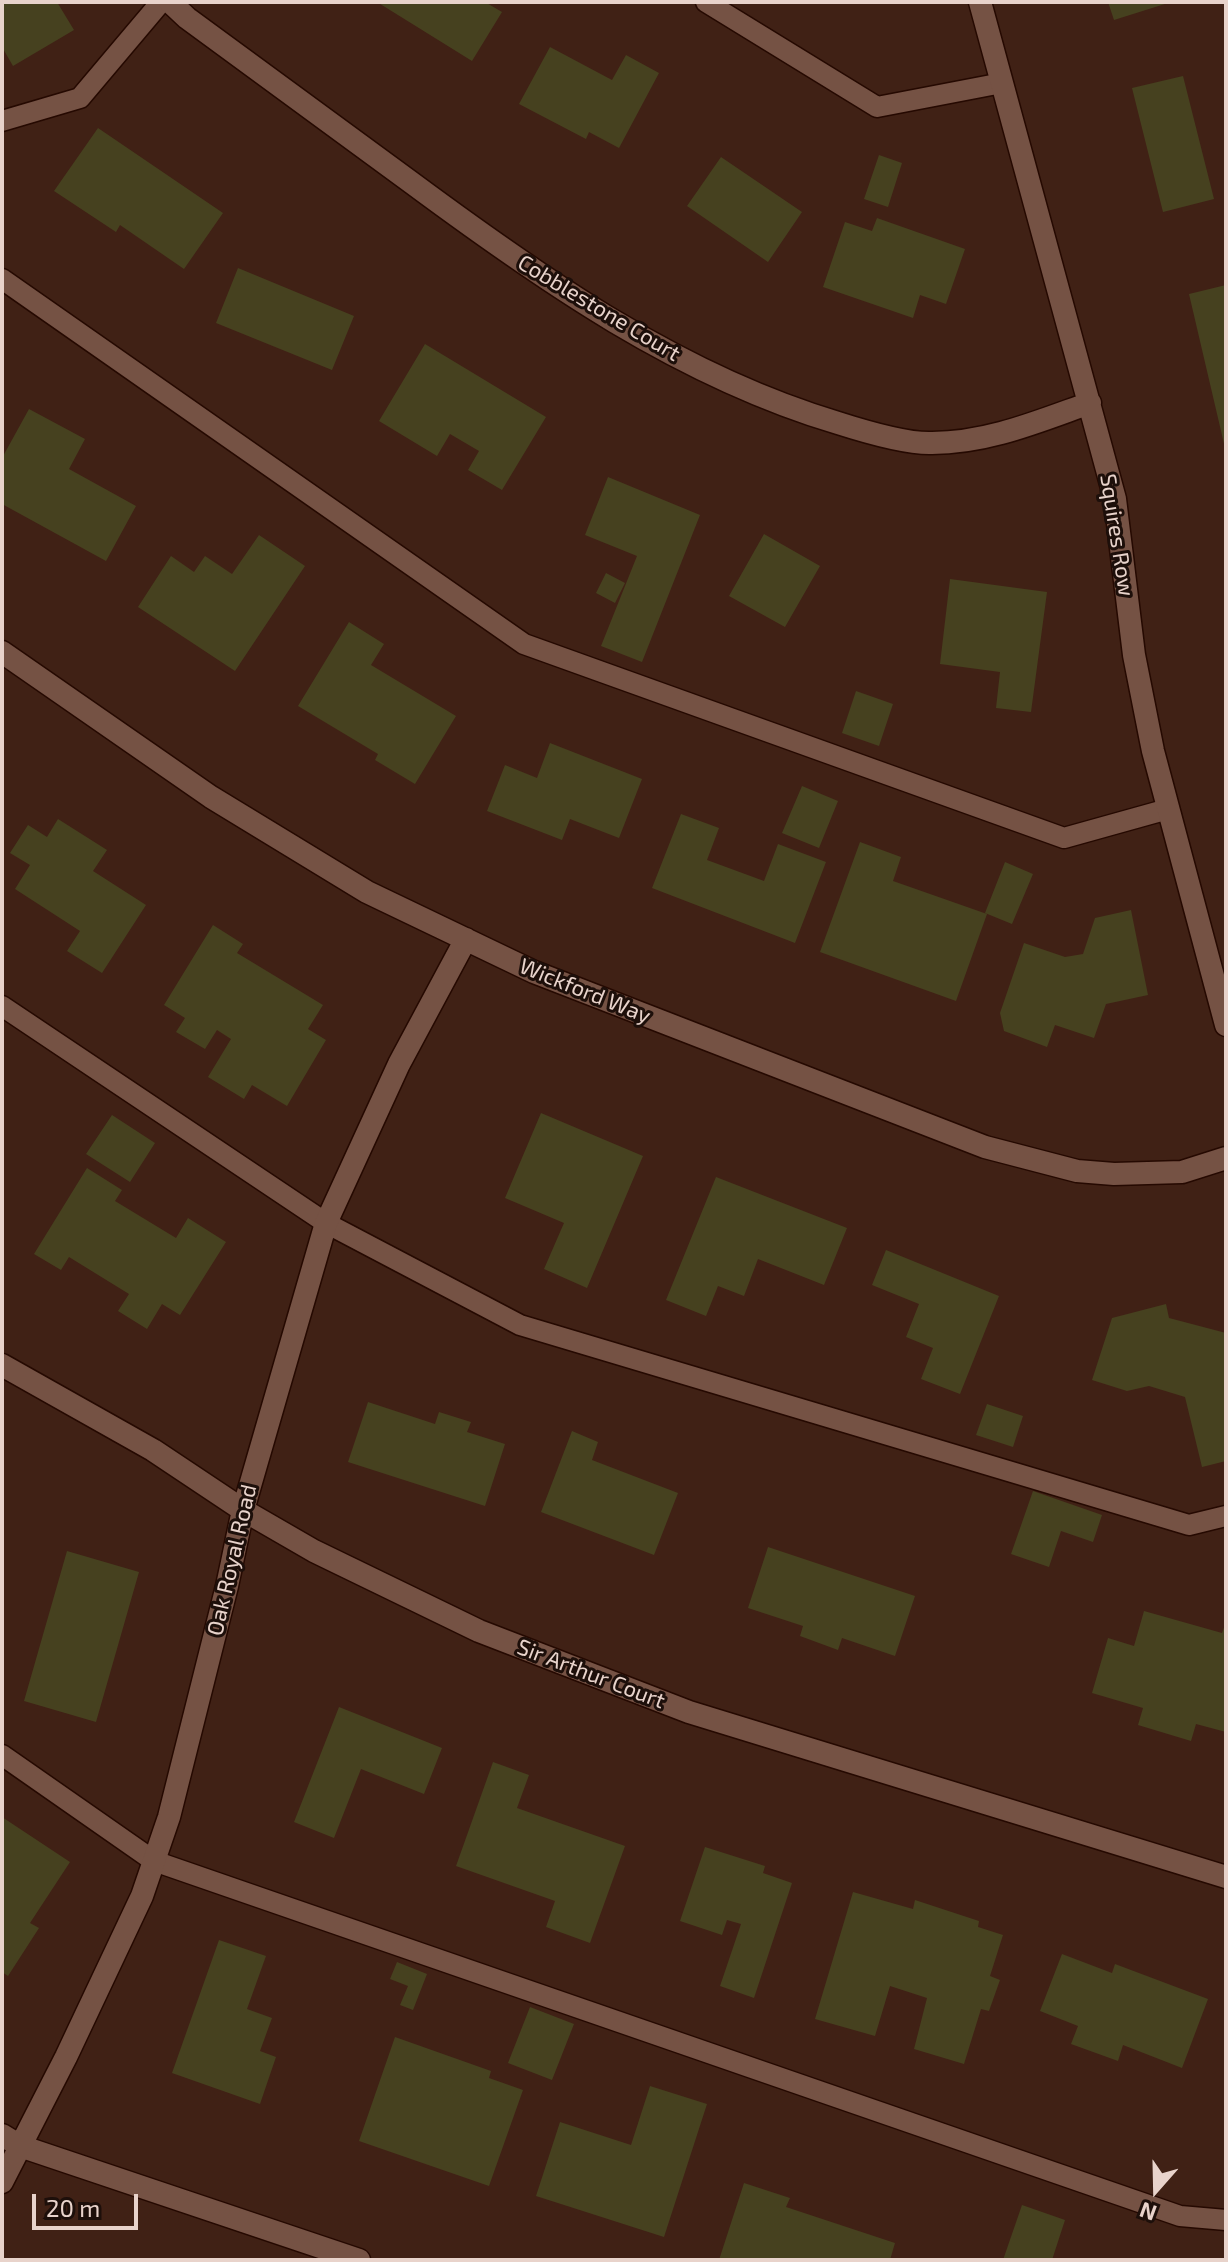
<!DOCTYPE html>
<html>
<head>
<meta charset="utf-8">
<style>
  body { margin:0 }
  #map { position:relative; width:1228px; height:2262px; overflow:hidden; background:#402115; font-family:"Exo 2",sans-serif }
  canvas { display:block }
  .frame { position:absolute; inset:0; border:4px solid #e8d3cb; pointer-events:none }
  .north { position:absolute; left:1116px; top:2150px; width:80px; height:80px; -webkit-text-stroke:6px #1d0f0a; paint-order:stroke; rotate:200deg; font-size:22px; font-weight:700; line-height:32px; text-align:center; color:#e8d3cb }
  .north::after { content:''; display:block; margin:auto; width:28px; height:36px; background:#e8d3cb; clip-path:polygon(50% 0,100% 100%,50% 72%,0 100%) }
  .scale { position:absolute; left:32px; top:2194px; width:106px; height:36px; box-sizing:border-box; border:4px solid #e8d3cb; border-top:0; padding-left:10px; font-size:24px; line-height:28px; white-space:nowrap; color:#e8d3cb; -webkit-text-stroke:6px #1d0f0a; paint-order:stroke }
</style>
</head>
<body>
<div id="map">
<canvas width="1228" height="2262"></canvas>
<div class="frame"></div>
<div class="north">N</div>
<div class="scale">20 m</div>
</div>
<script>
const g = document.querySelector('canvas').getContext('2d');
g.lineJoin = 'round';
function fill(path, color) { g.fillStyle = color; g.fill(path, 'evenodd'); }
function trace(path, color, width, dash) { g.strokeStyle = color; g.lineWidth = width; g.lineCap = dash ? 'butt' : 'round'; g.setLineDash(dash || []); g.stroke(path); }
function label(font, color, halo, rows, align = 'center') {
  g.font = font + ' "Exo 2",sans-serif'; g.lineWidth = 6; g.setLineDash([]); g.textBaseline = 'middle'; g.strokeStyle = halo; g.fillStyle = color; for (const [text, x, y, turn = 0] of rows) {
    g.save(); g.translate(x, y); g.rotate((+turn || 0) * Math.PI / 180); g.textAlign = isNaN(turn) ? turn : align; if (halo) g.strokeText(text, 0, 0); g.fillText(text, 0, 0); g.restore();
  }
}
fill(new Path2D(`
  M7 2H57L74 30 13 66 2 47V5Z
  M377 2H485L502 12 472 61Z
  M1108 2H1168V3L1114 20Z
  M550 47 612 80 626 55 659 73 619 148 589 132 586 139 519 104Z
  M1183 76 1214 199 1163 212 1132 88Z
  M98 128 223 213 184 269 120 225 116 232 54 191Z
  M879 155 902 163 888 207 864 199Z
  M721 157 802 212 768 262 687 206Z
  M877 218 965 249 946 304 920 295 913 318 823 287 845 222 872 231Z
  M238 268 354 316 332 370 216 323Z
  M1226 285V448H1225L1189 294Z
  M425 344 546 417 502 490 468 470 479 451 450 434 437 456 379 421Z
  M29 409 85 439 69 469 136 506 106 561 2 504V458Z
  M608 477 700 515 642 662 601 646 637 556 585 535Z
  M764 534 820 566 785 627 729 596Z
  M259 535 305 566 235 671 138 607 171 556 194 572 205 556 232 574Z
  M606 573 625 583 615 603 596 593Z
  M950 579 1047 592 1031 712 996 708 1000 672 940 664Z
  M349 622 384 644 371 665 456 716 415 784 375 760 378 754 298 706Z
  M856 691 893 704 879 746 842 733Z
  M550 743 642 779 619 838 570 819 562 840 487 811 505 765 537 778Z
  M802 786 838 801 819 848 782 833Z
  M681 814 719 828 707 860 764 881 778 844 826 862 795 943 652 888Z
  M58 819 107 850 93 871 146 905 102 973 67 951 80 931 15 889 30 865 10 853 28 825 47 837Z
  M860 842 901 857 893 881 987 914 956 1001 820 952Z
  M1005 862 1033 874 1012 924 985 913Z
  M1131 910 1148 995 1106 1004 1094 1038 1055 1025 1047 1047 1004 1031 1000 1013 1024 943 1065 957 1083 954 1095 918Z
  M213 925 243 944 237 953 323 1005 308 1029 326 1040 287 1106 252 1085 244 1099 208 1077 231 1039 217 1030 205 1049 176 1032 185 1018 164 1005Z
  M541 1113 643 1156 587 1288 544 1269 564 1223 505 1198Z
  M112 1115 155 1143 130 1182 86 1154Z
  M87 1168 122 1190 115 1201 176 1238 188 1218 226 1242 180 1315 162 1304 147 1329 118 1311 129 1294 69 1257 61 1270 34 1254Z
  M716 1177 847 1228 824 1285 758 1259 744 1296 718 1286 706 1316 666 1300Z
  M886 1250 999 1296 960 1394 921 1379 933 1348 906 1337 919 1304 872 1285Z
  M1166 1304 1169 1318 1226 1333V1461L1202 1467 1185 1397 1149 1386 1127 1391 1092 1380 1112 1318Z
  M368 1402 435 1424 439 1412 471 1422 467 1432 505 1444 485 1506 348 1462Z
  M987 1404 1023 1416 1013 1447 976 1435Z
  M572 1431 598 1442 592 1460 678 1493 654 1555 541 1512Z
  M1033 1491 1102 1515 1093 1542 1061 1531 1049 1567 1011 1554Z
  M768 1547 915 1596 895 1656 842 1638 838 1650 800 1636 803 1626 748 1608Z
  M67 1551 139 1572 96 1722 24 1701Z
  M1144 1611 1222 1633 1226 1622V1732L1196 1724 1191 1741 1138 1725 1143 1708 1092 1693 1108 1638 1134 1646Z
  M339 1707 442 1748 424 1794 361 1769 334 1838 294 1822Z
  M493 1762 529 1775 517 1808 625 1846 590 1943 546 1927 555 1901 456 1866Z
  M2 1817 70 1862 30 1923 39 1928 8 1976 2 1972Z
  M705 1847 765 1866 763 1873 792 1883 754 1998 720 1986 741 1924 727 1920 722 1935 680 1921Z
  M853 1892 913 1909 915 1900 979 1921 978 1927 1003 1935 990 1976 1000 1980 989 2011 981 2009 964 2064 914 2049 927 1998 890 1986 875 2036 815 2019Z
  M219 1940 266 1956 247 2009 272 2018 260 2051 276 2057 260 2104 172 2073Z
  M1062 1954 1112 1973 1115 1964 1208 1999 1182 2068 1123 2045 1118 2061 1071 2044 1078 2026 1040 2011Z
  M397 1962 427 1974 413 2010 400 2005 408 1986 390 1979Z
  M530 2007 574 2024 552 2080 508 2063Z
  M395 2037 491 2071 489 2078 523 2090 489 2186 359 2141Z
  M650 2086 707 2104 664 2237 536 2196 560 2122 631 2145Z
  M744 2183 790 2198 786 2207 895 2243 890 2260H719Z
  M1022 2205 1065 2220 1052 2260H1003Z`), '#46411f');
const service = new Path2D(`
  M706 2 877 107 1002 83
  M2 121 80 98 161 2
  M2 279 524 644 1064 838 1168 809
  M2 1006 326 1223 520 1325 1189 1525 1226 1516
  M2 1755 154 1861 1180 2216 1226 2220`);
const minor = new Path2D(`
  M170 2 187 18C262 73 337 128 412 183 543 280 680 376 838 423 863 431 906 444 932 443 988 443 1039 421 1090 403
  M980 2 1115 499 1134 655 1153 751 1226 1025
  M2 652 211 797 367 892 534 972 985 1147 1077 1171 1114 1174 1182 1172 1226 1158
  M2 1365 153 1450 243 1510 314 1551 479 1631 689 1712 1226 1877
  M2 2135 20 2146 359 2260
  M2 2182 66 2057 142 1896 169 1817 227 1586 243 1510 326 1223 399 1064 466 939`);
trace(service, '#250901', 23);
trace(minor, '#250901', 25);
trace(service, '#755244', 20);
trace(minor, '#755244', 22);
label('22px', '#e8d3cb', '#1d0f0a', [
  ["Cobblestone Court",599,308,31],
  ["Squires Row",1117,535,81],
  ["Wickford Way",585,991,22],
  ["Oak Royal Road",232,1560,-77],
  ["Sir Arthur Court",591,1674,21]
]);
</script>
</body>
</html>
